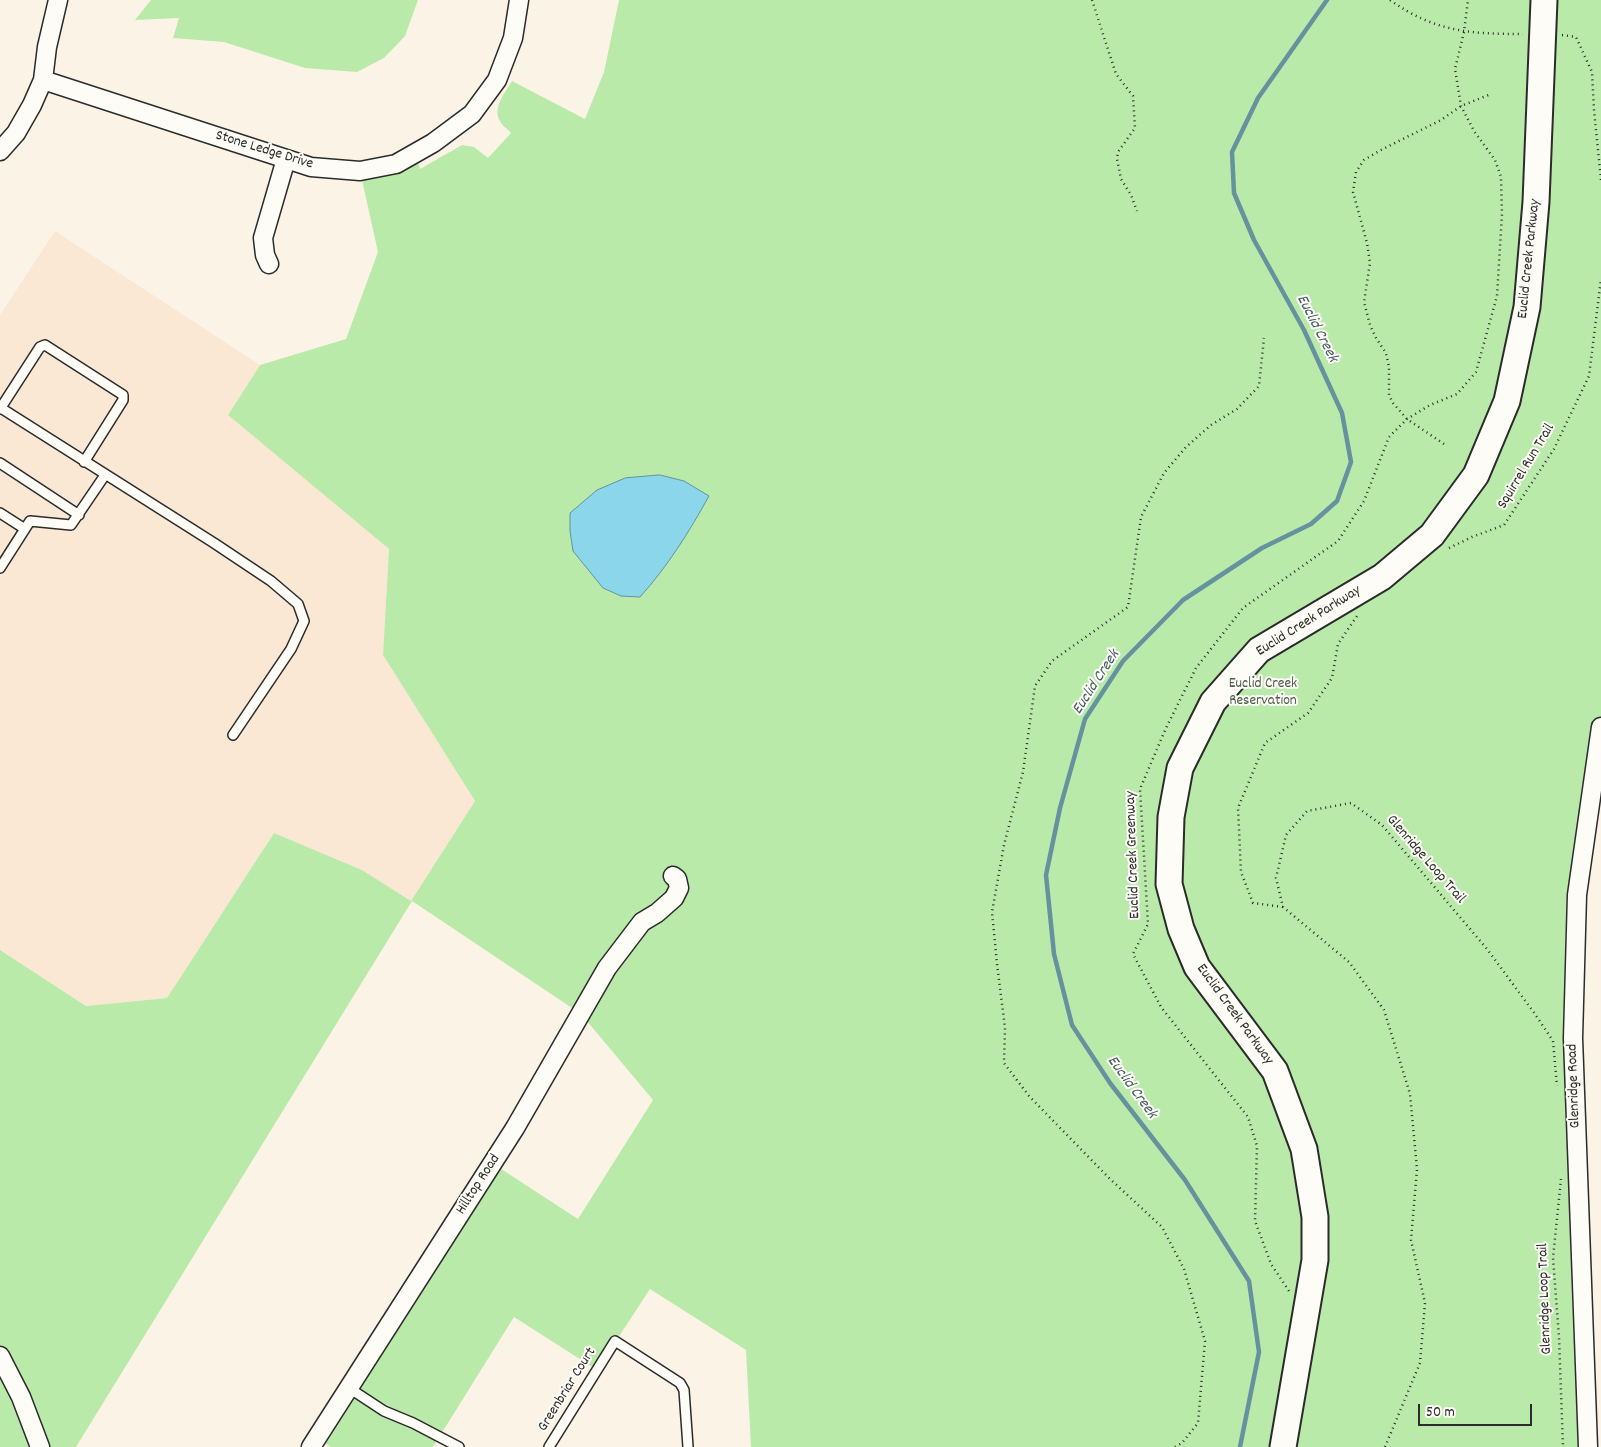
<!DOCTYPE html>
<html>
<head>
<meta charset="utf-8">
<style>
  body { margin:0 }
  #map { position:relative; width:1601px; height:1447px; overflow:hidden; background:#fcf3e7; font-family:Dekko,sans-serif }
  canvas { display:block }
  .scale { position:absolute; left:1418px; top:1404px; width:114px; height:22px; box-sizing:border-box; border:2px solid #2b2b2b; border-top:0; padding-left:6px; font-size:15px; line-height:18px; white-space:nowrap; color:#2b2b2b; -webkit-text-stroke:4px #fdfcf7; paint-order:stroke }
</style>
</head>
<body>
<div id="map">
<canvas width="1601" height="1447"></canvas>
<div class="scale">50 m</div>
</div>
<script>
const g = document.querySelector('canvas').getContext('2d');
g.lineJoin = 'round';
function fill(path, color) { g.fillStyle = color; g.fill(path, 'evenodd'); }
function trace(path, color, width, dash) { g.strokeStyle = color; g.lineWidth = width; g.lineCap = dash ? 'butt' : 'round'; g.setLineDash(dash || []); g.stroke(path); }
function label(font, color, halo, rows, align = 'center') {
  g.font = font + ' Dekko,sans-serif'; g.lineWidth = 4; g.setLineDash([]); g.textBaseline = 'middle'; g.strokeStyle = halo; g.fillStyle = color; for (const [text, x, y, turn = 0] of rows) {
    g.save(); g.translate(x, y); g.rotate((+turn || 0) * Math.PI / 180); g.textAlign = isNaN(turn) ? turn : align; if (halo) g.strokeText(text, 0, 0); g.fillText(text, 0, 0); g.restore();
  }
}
fill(new Path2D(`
  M55 231 260 365 228 415 389 549 383 655 475 801 411 901 362 870 274 833 167 998 86 1006 0 950V315Z`), '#fae8d4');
fill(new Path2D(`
  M151 0H418L405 36 384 58 357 72 305 68 224 42 173 38 179 18 135 20Z
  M619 0H1601V727L1577 895 1588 1447H751L746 1350 650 1289 597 1370 514 1317 433 1447H331L317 1438 492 1163 578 1219 653 1100 581 1014 412 901 76 1447H0V950L86 1006 167 998 274 833 362 870 411 901 475 801 383 655 389 549 228 415 260 365 346 339 378 252 360 171 415 153 420 169 462 145 474 147 488 158 511 133C508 129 502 126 500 121 492 108 505 93 512 81L585 119 604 72Z`), '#baeaaa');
const water = new Path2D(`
  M660 475 684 481 709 496C689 532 668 566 640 597L621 596 603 588 573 551 570 531V513L597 490 625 478Z`);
fill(water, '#8bd6eb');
trace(water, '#65929e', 1);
trace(new Path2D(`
  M1240 1447 1259 1352 1249 1281 1185 1180 1110 1083 1072 1025 1054 954 1046 875 1060 808 1085 719 1123 661 1183 600 1262 548 1311 524 1337 501 1351 462 1342 413 1304 330 1254 240 1234 193 1232 152 1258 98 1327 0`), '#65929e', 4.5);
const lane = new Path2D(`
  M1 408 214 543 271 581 298 604 304 621 291 649 233 735
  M0 409 40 347 45 345 123 395V400L84 462
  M0 463 79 515
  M0 513 25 529
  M0 568 30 521 71 525 105 475
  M349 1388 384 1411 413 1423 459 1447
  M549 1447 615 1341 680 1383 684 1390 688 1447`);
const street = new Path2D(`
  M43 80 311 167 360 171 396 164 433 143 472 114 497 80 513 38 519 0
  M0 151 16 133 32 105 43 80 47 47 58 0
  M269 264 265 255 263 238 286 159
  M0 1356 21 1397 40 1447
  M311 1447 515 1128 607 968 642 922 657 913 674 898 679 888 677 879 673 876
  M1588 1447 1573 1038 1577 895 1601 727`);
const secondary = new Path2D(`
  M1283 1447 1315 1260V1217L1304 1149 1275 1071 1197 967 1181 929 1169 884 1171 817 1180 768 1213 702 1259 650 1382 577 1432 535 1476 475 1507 401 1527 307 1536 202 1544 0`);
trace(lane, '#2b2b2b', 12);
trace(street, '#2b2b2b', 21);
trace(secondary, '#2b2b2b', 29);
trace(new Path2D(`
  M1092 0 1116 74 1133 96 1135 128 1118 152 1117 159 1121 179 1131 195 1137 211
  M1390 0C1435 32 1470 34 1523 34
  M1562 35 1576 37 1592 72 1594 110 1601 180
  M1444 444 1407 419 1393 403 1389 395V367L1386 353 1376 338 1370 325 1364 302 1370 263 1367 243 1353 192 1356 172 1364 160 1381 150 1441 120 1461 106 1491 94
  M1449 548 1472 537 1504 525 1554 449 1589 376 1601 279
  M1283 907 1253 903 1241 872 1238 808 1265 743 1308 713 1332 678 1338 644 1357 616
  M1561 1179 1553 1258 1559 1337 1563 1447
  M1289 1291 1271 1264 1255 1221 1257 1146 1248 1117 1161 1007 1133 954 1148 924 1140 789 1166 728 1196 668 1243 608 1338 541 1364 501 1389 437 1407 419 1430 405 1457 394 1476 372 1497 296 1502 214 1501 177 1495 160 1474 131 1461 106 1455 69 1464 32 1468 0
  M1175 1447 1182 1443 1198 1423 1205 1341 1184 1269 1162 1227 1109 1178 1029 1096 1004 1063 1005 1028 997 964 992 912 1004 845 1023 772 1035 686 1052 661 1128 607 1141 517 1164 473 1186 447 1211 425 1237 409 1259 386 1264 338
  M1385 1447 1420 1363 1425 1303 1411 1240 1417 1169 1410 1094 1384 1010 1349 962 1283 907 1276 878 1286 835 1307 811 1351 803 1382 825 1487 949 1535 1014 1553 1041 1557 1086`), '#2b2b2b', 2.5, [1, 4]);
trace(lane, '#fdfcf7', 9);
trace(street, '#fdfcf7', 18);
trace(secondary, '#fdfcf7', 25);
label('15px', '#2b2b2b', '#fdfcf7', [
  ["Stone Ledge Drive",264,151,17],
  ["Euclid Creek Parkway",1530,259,-84],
  ["Squirrel Run Trail",1527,467,-59],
  ["Euclid Creek Parkway",1309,622,-32],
  ["Euclid Creek Greenway",1134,855,-92],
  ["Glenridge Loop Trail",1425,860,49],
  ["Euclid Creek Parkway",1234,1015,54],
  ["Glenridge Road",1575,1086,-92],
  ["Hilltop Road",479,1185,-57],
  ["Glenridge Loop Trail",1546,1299,-92],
  ["Greenbriar Court",568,1390,-58]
]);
label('15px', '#4f5b4b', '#fdfcf7', [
  ["Euclid Creek",1263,685],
  ["Reservation",1263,702]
]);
label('italic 16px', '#485e65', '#fdfcf7', [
  ["Euclid Creek",1316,329,63],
  ["Euclid Creek",1097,683,-57],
  ["Euclid Creek",1131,1088,54]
]);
</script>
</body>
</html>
